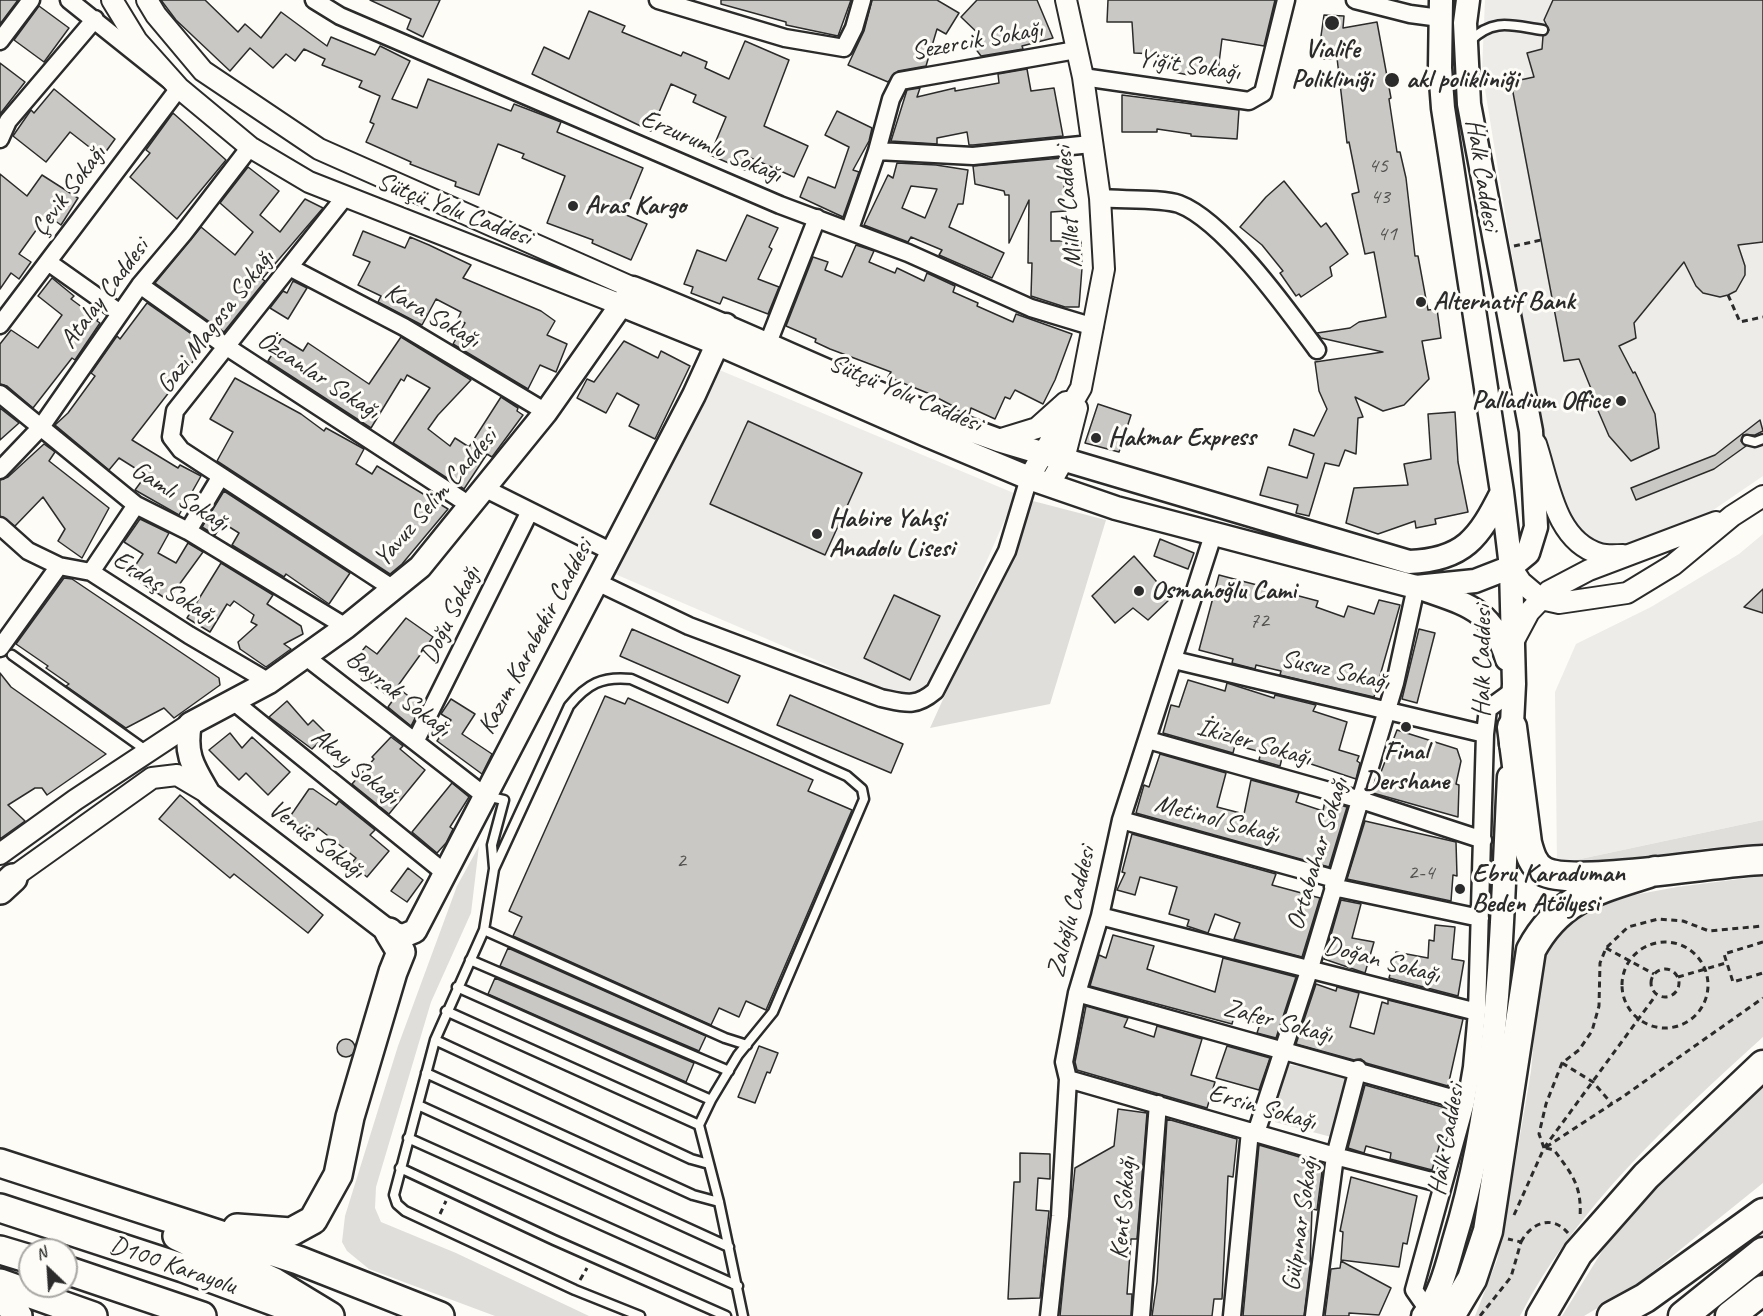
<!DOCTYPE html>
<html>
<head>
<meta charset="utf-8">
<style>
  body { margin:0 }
  #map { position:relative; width:1763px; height:1316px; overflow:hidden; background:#fdfcf7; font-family:Caveat,sans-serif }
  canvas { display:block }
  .north { position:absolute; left:18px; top:1238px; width:60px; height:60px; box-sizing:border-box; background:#fdfcf7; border:2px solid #a9a8a5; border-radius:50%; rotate:335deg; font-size:16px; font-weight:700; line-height:24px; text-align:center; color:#2b2b2b }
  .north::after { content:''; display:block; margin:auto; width:21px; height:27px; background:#2b2b2b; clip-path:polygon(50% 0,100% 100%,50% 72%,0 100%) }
</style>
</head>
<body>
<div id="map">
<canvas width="1763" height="1316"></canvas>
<div class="north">N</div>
</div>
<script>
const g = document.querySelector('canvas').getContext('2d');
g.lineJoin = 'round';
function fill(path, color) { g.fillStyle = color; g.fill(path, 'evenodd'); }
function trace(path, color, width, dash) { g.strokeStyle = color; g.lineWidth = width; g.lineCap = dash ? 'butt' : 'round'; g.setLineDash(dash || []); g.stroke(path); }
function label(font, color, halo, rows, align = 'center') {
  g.font = font + ' Caveat,sans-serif'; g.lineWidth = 6; g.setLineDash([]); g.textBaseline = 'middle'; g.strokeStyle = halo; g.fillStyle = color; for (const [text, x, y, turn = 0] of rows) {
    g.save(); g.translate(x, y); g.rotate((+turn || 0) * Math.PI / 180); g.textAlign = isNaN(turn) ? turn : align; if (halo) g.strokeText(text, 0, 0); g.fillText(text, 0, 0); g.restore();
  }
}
fill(new Path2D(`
  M1485 0H1763V476L1700 519 1613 552 1576 529 1554 488 1526 341 1482 71Z
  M717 369 1016 494 932 686 914 694 898 695 615 574Z
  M1763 534V820L1557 864 1555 692 1576 644 1651 607 1739 554Z`), '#edece8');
fill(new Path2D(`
  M1033 501 1106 520 1050 704 930 728Z
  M1763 820V846L1708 848 1569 872 1557 864Z
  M479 846 471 913 431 1002 376 1187 375 1208 381 1222 456 1253 589 1316H495L369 1269 347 1251 342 1242 345 1216 398 1046 457 886Z
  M1763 876V1037C1674 1118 1575 1208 1520 1316H1475L1497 1260 1515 1165 1531 1071 1542 952 1562 929 1585 911 1634 895 1677 887Z
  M1283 1064 1352 1074 1335 1138 1275 1122Z
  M1763 1080V1183L1635 1286 1584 1316H1562L1617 1227 1655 1184Z`), '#dfdeda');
const building = new Path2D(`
  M0 0H18L0 24Z
  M161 0H205L238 32 245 24 261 38 281 12 327 46 331 37 375 55 380 46 410 61 392 99 417 108 428 79 511 111 514 104 561 122 557 132 643 168 624 214 647 224 631 260 592 243 593 240 547 223 565 176 522 158 524 154 498 144 479 195 455 186 456 182 410 164 411 162 366 142 374 124 370 122 380 96 359 87 362 81 322 65 325 59 304 49 295 61 286 54 273 68 250 48 230 71 176 20Z
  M370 0H440L423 37 407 29 411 19Z
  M721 0H851L838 36 786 25V22L721 4Z
  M872 0H937L959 13 946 34 937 29 926 66 898 71 888 82 848 65 864 31Z
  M977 0H1037L1053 38 1022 46 1023 49 981 56 975 48 984 39 961 17Z
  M1108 0H1275L1264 46 1222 39 1218 71 1194 68 1193 76 1174 72 1177 55 1134 53 1132 22H1107Z
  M1553 0H1763V242L1738 245 1745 266V275L1736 291 1728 295 1720 297 1703 293 1696 286 1684 262 1634 323 1636 338 1619 346 1633 373 1635 372 1655 414 1659 448 1631 461 1609 436 1590 392 1592 391 1579 359 1564 361 1511 82 1534 77 1527 53 1542 49 1543 36 1549 30 1544 20Z
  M39 6 69 28 44 62 14 40Z
  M589 11 625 26 622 32 681 56 683 52 707 62 705 68 729 79 745 41 789 60 764 126 808 146 794 177 751 158 745 170 710 155 726 117 693 102 696 95 671 84 651 131 532 74 544 47 569 59Z
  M1324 15 1344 16 1343 28 1377 22 1391 98 1389 99 1397 152H1400L1406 178 1415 256H1418L1428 310 1437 309 1441 338 1422 341 1429 379 1404 405 1383 411 1355 397 1363 417 1358 418 1356 454 1345 450 1339 466 1325 463 1309 516 1296 513 1298 505 1260 495 1268 467 1307 478 1314 454 1289 445 1294 429 1314 436 1327 409 1319 391 1315 362 1383 352 1321 338 1317 333 1350 328 1359 322 1386 317 1374 252 1365 254 1352 194 1359 192 1349 142 1347 143 1337 58 1324 59 1320 43Z
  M0 63 25 82 0 114Z
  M1027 69 1031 91 1054 88 1063 136 973 145H969L967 132 937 138V144L891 141 907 90 920 88 917 97 955 88V91L999 83 998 74Z
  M54 89 115 139 102 157 70 132 46 162 13 136 31 110 34 113Z
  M1122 95 1239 110 1237 139 1191 136V134L1157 129V132H1122Z
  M837 111 872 128 869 141 853 170 859 172 843 217 800 197 808 177 835 188 849 147 825 135Z
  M173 113 226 160 177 219 130 177 150 153 146 150Z
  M1062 158 1066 211 1051 212V241H1081L1082 268 1079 307H1065L1031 296 1032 263H1028L1029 200 1009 243V195H1005L1004 191 975 184 973 166Z
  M897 163 936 165 968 170 963 204H958L949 227 1004 253 992 278 939 255 942 250 911 237 908 242 864 225 888 175 893 178ZM911 186 937 189 925 218 902 208Z
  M248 167 279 191 260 215 280 232 305 199 323 208 262 279 265 281 224 332 155 283 201 227 235 255 253 232 220 203Z
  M0 174 27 196 42 175 78 198 61 225 47 215 19 254 31 262 19 279 11 273 0 289Z
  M1284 181 1321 227 1326 223 1348 254 1330 267 1332 276 1301 297 1299 294 1296 296 1280 273 1283 271 1262 245 1240 227 1266 197Z
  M747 215 778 228 769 247 772 249 758 279 779 287 768 314 723 297 720 304 691 293 693 287 684 284 697 250 726 261Z
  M363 231 405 248 410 237 429 245 471 265 463 278 541 311 555 321 547 335 567 344 556 372 540 365 528 389 453 344 465 323 458 319 461 312 436 299 422 325 378 302 381 296 358 285 370 262 353 255Z
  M856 245 874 251 869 262 895 273 897 268 924 281 927 273 955 286 953 292 978 303 977 306 1013 322 1016 314 1072 334 1055 380 1043 404 1015 390 1010 399 1005 397 995 419 971 408 969 415 952 408 953 406 930 394 888 377 891 372 830 349 815 342 816 339 786 326 813 257 828 262 825 270 842 277Z
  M52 278 74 296 71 299 98 319 97 321 100 323 75 360 72 358 33 408 7 386 0 384V344L11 330 38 348 62 315 38 296Z
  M293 281 307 288 288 319 270 308 283 291 287 293Z
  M147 303 203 342 201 351 132 440 178 468 180 465 201 476 179 515 135 490 146 475 119 458 109 470 55 425 68 413 95 376 91 373 117 336 120 339Z
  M401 337 471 380 438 415 428 429 450 446 455 438 469 447 501 397 518 408 517 411 523 415 492 457 487 454 464 489 393 443 430 388 407 375 404 381 401 379 371 428 268 361 282 338 303 351 308 343 369 384Z
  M624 341 658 358 661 351 690 366 655 439 629 426 639 405 617 393 606 413 577 398 587 379 594 382Z
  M235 378 301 414 324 431 326 428 364 449 356 464 372 474 377 466 448 509 402 564 390 574 217 461 233 432 210 419Z
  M1098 404 1131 415 1119 452 1085 443Z
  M0 408 19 423 0 440Z
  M1455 412 1458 462 1468 512 1435 519 1436 524 1416 528 1415 521 1378 534 1346 523 1354 488 1408 485 1404 464 1431 459 1428 414Z
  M1760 420 1763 431 1755 435H1743L1741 441 1746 446 1714 469 1636 500 1631 488 1715 455Z
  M748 421 862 473 825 555 710 504Z
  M44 444 55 452 49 461 109 508 82 558 58 541 65 529 43 497 15 526 0 516V480L8 477Z
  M224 491 350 573 329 604 286 574 284 577 232 545 239 533 223 523 215 535 202 527Z
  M140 519 169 533 158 553 176 563 188 543 203 552 168 600 129 575 143 554 124 542Z
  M1160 539 1194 553 1188 569 1154 556Z
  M1134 556 1171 598 1148 620 1133 608 1115 623 1092 596Z
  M221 563 273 595 267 604 301 626 303 634 284 644 291 649 266 667 240 649 238 642 257 625 251 622 254 615 234 601 230 606 227 604 210 632 187 618Z
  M1219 575 1318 601 1316 607 1344 617 1348 606 1374 614 1379 600 1400 605 1374 697 1280 675 1281 671 1256 665 1255 669 1232 663 1233 659 1199 650Z
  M64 578 72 579 219 678 220 685 174 718 164 708 126 728 66 686 69 684 46 668 48 666 16 644Z
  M1763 589V613L1744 607Z
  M894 595 940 616 910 680 864 658Z
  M406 618 433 637 397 687 421 706 411 726 388 707 393 700 350 666 366 646 377 654Z
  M632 629 740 676 728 703 620 656Z
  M1419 629 1435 633 1417 703 1402 699Z
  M0 673 11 687 106 754 47 795 42 788H35L8 805 25 821 0 839Z
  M1188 680 1225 691 1227 683 1274 698 1275 695 1316 705 1313 711 1347 722 1339 750 1359 756 1357 761 1360 763 1356 779 1311 764 1313 758 1284 750 1280 766 1259 760 1261 752 1235 745 1233 753 1163 733 1171 705 1179 707Z
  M790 695 903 744 891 773 777 725Z
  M605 696 625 704 628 698 813 780 808 791 852 810 766 1010 746 1001 739 1017 719 1008 711 1025 513 936 522 917 509 911Z
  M451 699 475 714 462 734 492 754 482 774 437 741 451 720 441 714Z
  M287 701 308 725 313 720 327 734 312 749 269 717Z
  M1397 730 1457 749 1461 761 1456 784 1459 785 1458 817 1373 793Z
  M230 733 242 748 252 737 290 772 268 795 246 773 239 780 209 750Z
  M391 737 403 746 400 749 425 770 389 814 352 784 374 759 372 757Z
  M1160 754 1226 773 1217 807 1244 814 1251 780 1299 793 1296 802 1323 811 1325 801 1347 807 1329 867 1136 813 1144 785 1149 787Z
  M452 783 469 797 450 827 453 829 446 843 437 853 412 832Z
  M309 789H313L336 805 339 801 375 830 370 835 389 851 367 877 351 864 356 858 318 828 313 835 289 818Z
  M180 795 323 915 308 933 234 874 230 878 159 819Z
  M1365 821 1456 842 1457 876 1453 875 1451 901 1347 879Z
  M1132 834 1276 874 1272 885 1320 898 1302 957 1234 939 1240 923 1215 914 1208 933 1187 926 1189 920 1169 914 1177 887 1140 877 1135 895 1117 890 1125 873 1122 872Z
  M408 868 423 880 407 902 391 891Z
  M1341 900 1361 904 1352 938 1374 942 1365 973 1324 959Z
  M1435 925 1455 927 1452 959 1464 961 1458 996 1389 978 1396 952 1428 958 1429 940 1434 941Z
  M1113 935 1154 946 1147 969 1215 992 1223 958 1296 977 1276 1038 1257 1033 1260 1024 1234 1016 1232 1024 1090 986 1099 955 1106 958Z
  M508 948 706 1036 699 1051 500 966Z
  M495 978 694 1063 686 1082 488 994Z
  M1316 984 1336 991 1337 987 1359 993 1350 1027 1374 1034 1382 1002 1388 1004V1000L1463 1019 1448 1086 1366 1063 1361 1059 1354 1060 1296 1044Z
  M1086 1006 1128 1018 1124 1027 1154 1037 1157 1026 1202 1039 1191 1075 1215 1082 1207 1108 1077 1070 1075 1062Z
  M337 1048a9 9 0 1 1 18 0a9 9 0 1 1-18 0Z
  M759 1046 778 1053 770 1073 767 1072 755 1103 738 1097Z
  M1227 1046 1270 1058 1259 1090 1216 1078Z
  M1365 1085 1453 1110 1444 1141 1441 1140 1432 1170 1390 1159 1391 1153 1366 1146 1364 1153 1348 1148Z
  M1118 1109 1147 1113 1137 1239H1131L1127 1294H1132L1131 1316H1060L1075 1168 1114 1146Z
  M1167 1119 1237 1139 1233 1177 1228 1176 1222 1299H1214L1212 1316H1152L1157 1282Z
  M1259 1145 1323 1164 1317 1210 1312 1209 1310 1266 1304 1316H1243Z
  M1020 1153 1050 1154V1179L1038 1178 1036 1210 1049 1211 1040 1298 1008 1299 1014 1182H1020Z
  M1351 1177 1417 1196 1407 1244 1403 1243 1399 1267 1341 1260 1343 1232 1340 1231Z
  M1341 1261 1391 1288 1379 1315 1349 1313V1316H1325L1331 1269 1340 1268Z`);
fill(building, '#c9c8c4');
trace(building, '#2b2b2b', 1.5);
const service = new Path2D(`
  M1470 41C1494 17 1513 26 1543 30
  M1747 440 1755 442 1763 439
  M12 655 147 751
  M486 796 504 800 492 845 494 868
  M484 930 725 1038 747 1045
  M470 960 729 1071
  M457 987 711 1100
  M446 1011 699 1125
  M435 1040 691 1159 709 1164
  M426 1073 693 1195 719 1202
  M418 1105 729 1247
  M408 1138 738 1286
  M400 1168 554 1240 726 1316
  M640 1316 575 1290 405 1211 397 1204 394 1195 435 1040 484 930 494 869 569 706C587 684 602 676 631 679L847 776 862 789 864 799 773 1012 738 1055 711 1100 699 1125 719 1202 743 1316`);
const minor = new Path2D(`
  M314 0 340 16 780 205 908 253 1031 308 1094 327
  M658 0 785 38 844 48 854 28 862 0
  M1355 0 1410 14 1440 18
  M0 41 31 0
  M1083 77 1249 101 1263 93 1286 0
  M0 139 8 121 95 19
  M877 151 973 156 1091 144
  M344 198 175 411 171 437 181 450 395 590
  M1100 198C1119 200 1163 198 1179 204 1224 221 1287 309 1317 350
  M850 229 877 151 891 99 900 81 1076 50
  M48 262 120 313
  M291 268 404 327 546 412
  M140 285 227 347 471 506
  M0 325 179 88 69 0
  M768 343 817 218
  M0 394 136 505 188 531 346 627
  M0 470 41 427 140 285 183 234 250 147
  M486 489 612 552
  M0 526 28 551 59 566 91 572 189 635 269 682
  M188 531 221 476
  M91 572 136 505
  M597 582 689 626 881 698C905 703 915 708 935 691L1007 551 1029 478
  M0 648 59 566
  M306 657 485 796
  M1174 660 1485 734
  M233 701 445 873
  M416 740 530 511
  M1148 740 1361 800 1483 840
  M1121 820 1335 879
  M1333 887 1480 918
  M1100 916 1477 1012
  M1077 993 1466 1102
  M1068 1079 1335 1156 1443 1184
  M1256 1133 1310 968 1395 683 1416 587
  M1428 1310 1414 1290 1466 1102 1472 1067 1477 1012 1485 734 1488 709 1514 690
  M1049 1316 1060 1216 1068 1079 1064 1062 1077 993 1100 916 1121 820 1214 532
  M1141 1316 1158 1104
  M1232 1316 1250 1131
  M1314 1316 1335 1156 1358 1069`);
const tertiary = new Path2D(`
  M112 0 137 41 179 88 250 147 309 182 624 306
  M147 0 156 15 203 71 319 149 633 288
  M998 440 1037 428 1066 402
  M1536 444C1549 483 1555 541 1600 554 1607 556 1616 555 1623 555
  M1029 478 1081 388 1104 269 1100 198 1083 77 1066 0
  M1049 485 1064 459 1077 408
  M1511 567 1521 582 1541 599 1559 603 1627 593 1673 565 1732 516 1763 496
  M1513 642 1529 612 1549 591 1589 570 1716 522
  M0 854 75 800 190 724
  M2 885 152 778 177 775 209 794`);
const secondary = new Path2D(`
  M1441 0 1440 68 1443 108 1502 492 1511 567 1514 684 1511 744
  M624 306 718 344 926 435 1029 478 1116 508 1416 587 1475 581 1511 567 1528 553 1536 527 1531 431 1469 104 1465 23 1468 0
  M726 325 694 395 415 931 403 936 389 932 209 794C194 768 184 755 190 724L269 682 346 627 420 567 546 412 633 288C756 336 874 396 998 440L1409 562C1464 560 1479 538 1502 492
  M1423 589C1468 605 1492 609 1507 659
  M1423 1316C1440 1296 1447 1266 1454 1241 1500 1092 1501 932 1509 777`);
const trunk = new Path2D(`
  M0 890 13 878
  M0 1163 298 1260 440 1316
  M0 1208 183 1268 297 1310
  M237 1228 291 1232 313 1220 338 1175 350 1117 393 972 401 952 389 932
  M177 1236 274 1282 330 1316
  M0 1250 30 1259
  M66 1270 202 1316
  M0 1283 93 1316
  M0 1298 7 1302 18 1316`);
const motorway = new Path2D(`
  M1512 727 1527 843C1530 854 1533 865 1543 871 1573 888 1720 861 1763 860
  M1450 1316 1472 1279 1488 1231 1531 950C1560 896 1600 889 1655 871
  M1541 1316 1578 1253 1646 1176 1763 1065
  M1612 1316 1645 1298 1763 1213
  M1683 1316 1763 1252
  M1730 1316 1763 1290`);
trace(service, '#2b2b2b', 13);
trace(minor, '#2b2b2b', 21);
trace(tertiary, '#2b2b2b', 24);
trace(secondary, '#2b2b2b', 27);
trace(trunk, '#2b2b2b', 32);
trace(motorway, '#2b2b2b', 33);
trace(new Path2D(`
  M1514 246 1541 240
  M1728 295 1740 322 1763 317
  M1763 942 1724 954 1733 982 1763 973
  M1622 985a43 43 0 1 1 86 0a43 43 0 1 1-86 0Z
  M1606 948 1654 974
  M1651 983a14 14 0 1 1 28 0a14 14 0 1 1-28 0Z
  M1678 977 1726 963
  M1562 1063 1593 1082 1612 1104
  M1546 1147 1621 1098 1763 998
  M1544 1148 1539 1134 1546 1104 1562 1063 1579 1050 1592 1031 1599 1006 1600 963 1606 948 1628 927 1658 919 1683 921 1709 931 1763 926
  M1546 1148 1554 1150C1572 1174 1582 1186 1580 1217
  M440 1214 446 1201
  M1514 1215 1544 1148 1656 995
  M1521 1242C1531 1223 1552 1214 1568 1233
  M580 1280 587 1268
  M1480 1316 1511 1277 1521 1242 1508 1239`), '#2b2b2b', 3, [6, 4.5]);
trace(service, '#fdfcf7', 8);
trace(minor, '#fdfcf7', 16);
trace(tertiary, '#fdfcf7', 20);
trace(secondary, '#fdfcf7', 22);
trace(trunk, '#fdfcf7', 27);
trace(motorway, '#fdfcf7', 28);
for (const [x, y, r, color] of [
  [1332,23,8,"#2b2b2b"],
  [1392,80,8,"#2b2b2b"],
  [573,206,6,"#2b2b2b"],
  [1421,302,6,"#2b2b2b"],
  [1621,401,6,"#2b2b2b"],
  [1096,438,6,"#2b2b2b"],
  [817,534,6,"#2b2b2b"],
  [1139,591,6,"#2b2b2b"],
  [1406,727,6,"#2b2b2b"],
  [1460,889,6,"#2b2b2b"]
]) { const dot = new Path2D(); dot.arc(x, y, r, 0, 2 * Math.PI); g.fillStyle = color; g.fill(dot); trace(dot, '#fdfcf7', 2); }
label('22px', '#525251', null, [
  ["45",1378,166],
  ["43",1380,197],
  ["41",1387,234],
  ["72",1259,621],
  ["2",681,861],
  ["2-4",1421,873]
]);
label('26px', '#2b2b2b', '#fdfcf7', [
  ["Sezercik Sokağı",977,41,-10],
  ["Yiğit Sokağı",1189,66,8],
  ["Erzurumlu Sokağı",711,147,23],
  ["Halk Caddesi",1482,175,81],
  ["Çevik Sokağı",69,191,-53],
  ["Millet Caddesi",1069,207,-95],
  ["Sütçü Yolu Caddesi",454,210,21],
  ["Atalay Caddesi",105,294,-53],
  ["Kara Sokağı",432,316,30],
  ["Gazi Magosa Sokağı",216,322,-52],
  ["Özcanlar Sokağı",318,376,33],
  ["Sütçü Yolu Caddesi",905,394,23],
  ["Gamlı Sokağı",180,497,32],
  ["Yavuz Selim Caddesi",436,498,-49],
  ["Erdaş Sokağı",164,588,32],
  ["Doğu Sokağı",451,615,-64],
  ["Kazım Karabekir Caddesi",536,637,-62],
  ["Halk Caddesi",1483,661,-90],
  ["Susuz Sokağı",1335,671,13],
  ["Bayrak Sokağı",398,694,38],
  ["İkizler Sokağı",1254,743,16],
  ["Akay Sokağı",355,767,39],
  ["Metinol Sokağı",1217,820,15],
  ["Venüs Sokağı",316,840,37],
  ["Ortabahar Sokağı",1318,854,-73],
  ["Zaloğlu Caddesi",1072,912,-76],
  ["Doğan Sokağı",1382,961,15],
  ["Zafer Sokağı",1278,1022,15],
  ["Ersin Sokağı",1262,1108,16],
  ["Halk Caddesi",1447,1140,-80],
  ["Kent Sokağı",1124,1208,-85],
  ["Gülpınar Sokağı",1301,1224,-82],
  ["D100 Karayolu",173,1266,19]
]);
label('bold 26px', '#2b2b2b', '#fdfcf7', [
  ["Vialife",1332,50,"center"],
  ["Polikliniği",1332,80,"center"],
  ["akl polikliniği",1406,80],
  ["Aras Kargo",585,206],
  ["Alternatif Bank",1433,302],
  ["Palladium Office",1609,401,"right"],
  ["Hakmar Express",1108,438],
  ["Habire Yahşi",829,519],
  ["Anadolu Lisesi",829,549],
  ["Osmanoğlu Cami",1151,591],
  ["Final",1406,752,"center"],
  ["Dershane",1406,782,"center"],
  ["Ebru Karaduman",1472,874],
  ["Beden Atölyesi",1472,904]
], 'left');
</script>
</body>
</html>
